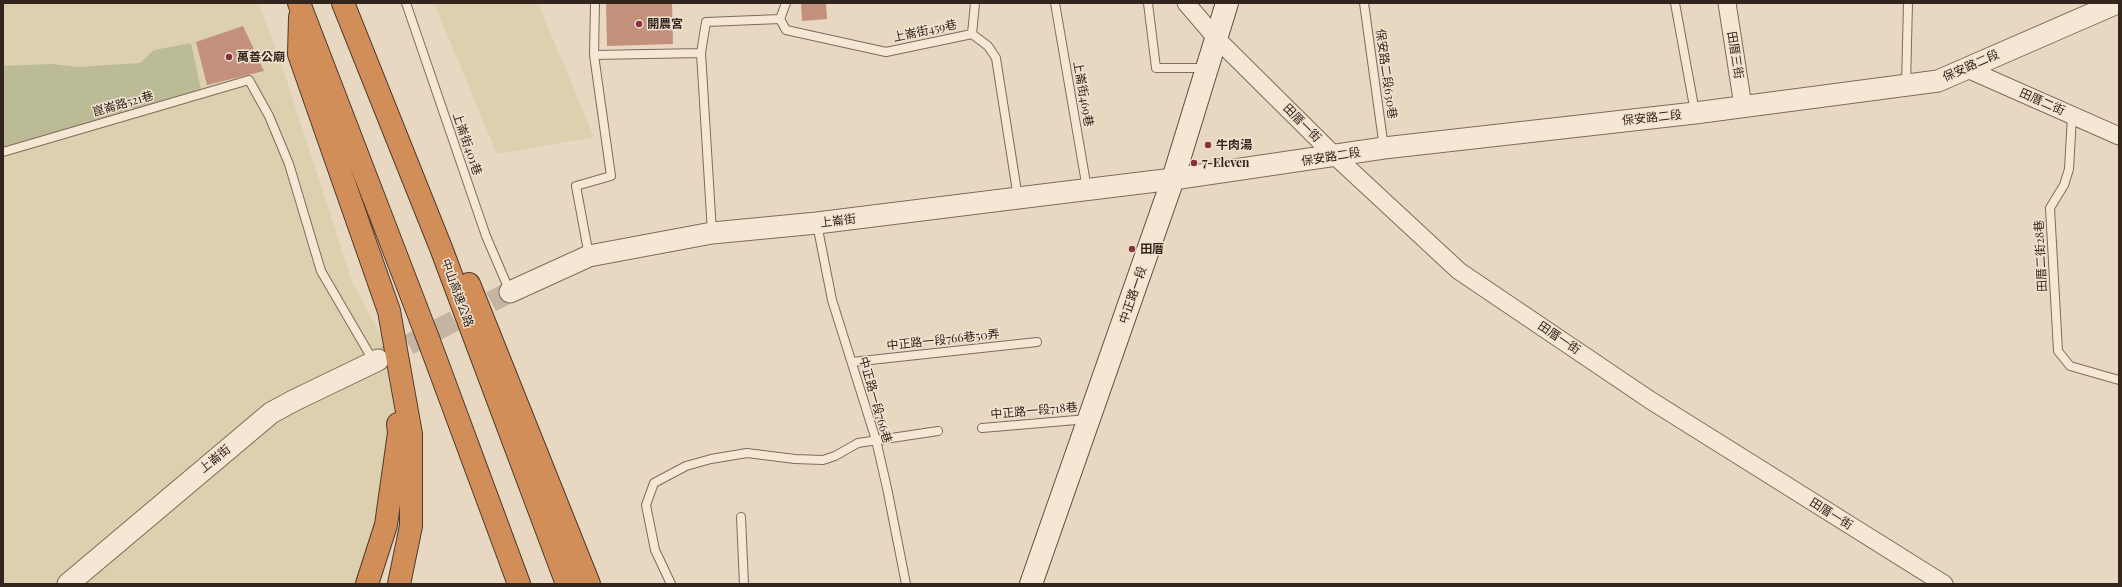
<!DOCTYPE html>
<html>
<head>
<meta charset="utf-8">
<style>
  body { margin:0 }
  #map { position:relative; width:2122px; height:587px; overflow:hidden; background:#e9d8c1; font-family:"Playfair Display",serif }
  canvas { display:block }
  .frame { position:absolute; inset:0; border:4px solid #32251d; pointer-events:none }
</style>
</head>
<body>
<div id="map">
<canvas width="2122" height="587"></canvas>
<div class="frame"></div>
</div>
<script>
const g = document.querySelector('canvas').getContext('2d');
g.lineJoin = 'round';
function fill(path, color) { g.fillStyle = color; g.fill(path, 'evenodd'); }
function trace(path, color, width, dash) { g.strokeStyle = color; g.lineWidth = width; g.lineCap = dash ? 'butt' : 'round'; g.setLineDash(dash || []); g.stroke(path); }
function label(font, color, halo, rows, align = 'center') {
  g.font = font + ' "Playfair Display","Noto Sans TC",serif'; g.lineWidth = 3; g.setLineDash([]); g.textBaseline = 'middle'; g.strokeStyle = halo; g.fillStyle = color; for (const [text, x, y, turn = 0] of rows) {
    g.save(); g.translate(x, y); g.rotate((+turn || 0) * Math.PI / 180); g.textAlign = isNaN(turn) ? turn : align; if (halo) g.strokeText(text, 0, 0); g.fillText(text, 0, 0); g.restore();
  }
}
fill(new Path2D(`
  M3 3H258L279 57 353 284 394 359 395 490 364 584H3Z
  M434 3H538L594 137 497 154Z`), '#ddd0af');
fill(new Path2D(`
  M191 43 202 94 3 152V66L51 64 79 67 140 63 154 50Z`), '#bbbb95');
fill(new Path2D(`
  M606 3H672L673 44 607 46Z
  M801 3H826L827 19 802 21Z
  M243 26 264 71 207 85 196 42Z`), '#c3907b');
trace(new Path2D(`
  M381 359 510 292`), '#c4b4a0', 21, [21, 10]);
const service = new Path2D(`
  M406 3 486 236 510 292
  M786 3 780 19 786 30 886 52 972 34 988 46 996 58 1018 198
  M1055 3 1087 189
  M1148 3 1156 68H1206
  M1364 3 1384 148
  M1675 3 1695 112
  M972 34 975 3
  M594 55 701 53
  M1906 85 1908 3
  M2072 116 2069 169 2064 185 2050 208 2058 351 2070 366 2119 380
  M3 152 249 80 269 116 289 164 321 271 374 362
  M817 224 832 300 876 440 887 488 906 584
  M712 232 701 53 706 22 780 19
  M589 256 576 186 611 176 594 55 595 3
  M852 362 1037 342
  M982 428 1088 419
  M741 517 744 584
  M671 584 655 550 646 505 654 483 686 466 711 459 747 453 795 459 823 460 835 456 858 443 938 431`);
const minor = new Path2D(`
  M1186 3 1216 38 1335 156 1459 271 1650 400 1944 584
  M1727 3 1743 106
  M1965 68 2119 136`);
const tertiary = new Path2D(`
  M510 292 589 256 712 233 817 223 1018 198 1173 179 1384 148 1695 113 1938 81 2117 3
  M68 584 271 413 293 401 378 360`);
const secondary = new Path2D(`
  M1031 584 1173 179 1227 3`);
const motorway = new Path2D(`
  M299 3 429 341 519 584
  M343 3 441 248 567 584
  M300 17 299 54 389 311 411 434V526L399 584
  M469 284 589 584
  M367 584 386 525 399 433 398 424`);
trace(service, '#806a5b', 10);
trace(minor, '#806a5b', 19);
trace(tertiary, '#806a5b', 23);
trace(secondary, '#624c3e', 24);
trace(motorway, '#4e3a2f', 24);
trace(service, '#f5e7d3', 8);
trace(minor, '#f5e7d3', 17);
trace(tertiary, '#f5e7d3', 21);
trace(secondary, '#f5e7d3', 22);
trace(motorway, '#d18e59', 22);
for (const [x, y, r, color] of [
  [639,24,4,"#89313c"],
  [229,57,4,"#89313c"],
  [1208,145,4,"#89313c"],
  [1194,163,4,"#89313c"],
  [1132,249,4,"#89313c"]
]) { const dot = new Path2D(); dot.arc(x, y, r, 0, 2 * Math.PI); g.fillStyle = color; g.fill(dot); trace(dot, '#f1e3d0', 1.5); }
label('bold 12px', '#32251d', '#f1e3d0', [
  ["開農宮",647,24],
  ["萬善公廟",237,57],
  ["牛肉湯",1216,145],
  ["7-Eleven",1202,163],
  ["田厝",1140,249]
], 'left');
label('12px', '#32251d', '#f1e3d0', [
  ["上崙街459巷",925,31,-12],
  ["田厝三街",1735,55,81],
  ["保安路二段",1971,66,-24],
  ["保安路二段630巷",1386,74,82],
  ["上崙街469巷",1083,94,80],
  ["田厝二街",2042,102,24],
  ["崑崙路521巷",123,104,-16],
  ["保安路二段",1652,118,-6],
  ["田厝一街",1302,123,45],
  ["上崙街401巷",467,144,71],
  ["保安路二段",1331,157,-9],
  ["上崙街",838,221,-7],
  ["田厝二街28巷",2041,256,-93],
  ["中山高速公路",457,293,70],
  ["中正路一段",1133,295,-71],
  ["田厝一街",1559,338,34],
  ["中正路一段766巷50弄",943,340,-6],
  ["中正路一段766巷",875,400,74],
  ["中正路一段718巷",1034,411,-5],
  ["上崙街",215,459,-39],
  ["田厝一街",1831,514,32]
]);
</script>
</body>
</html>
